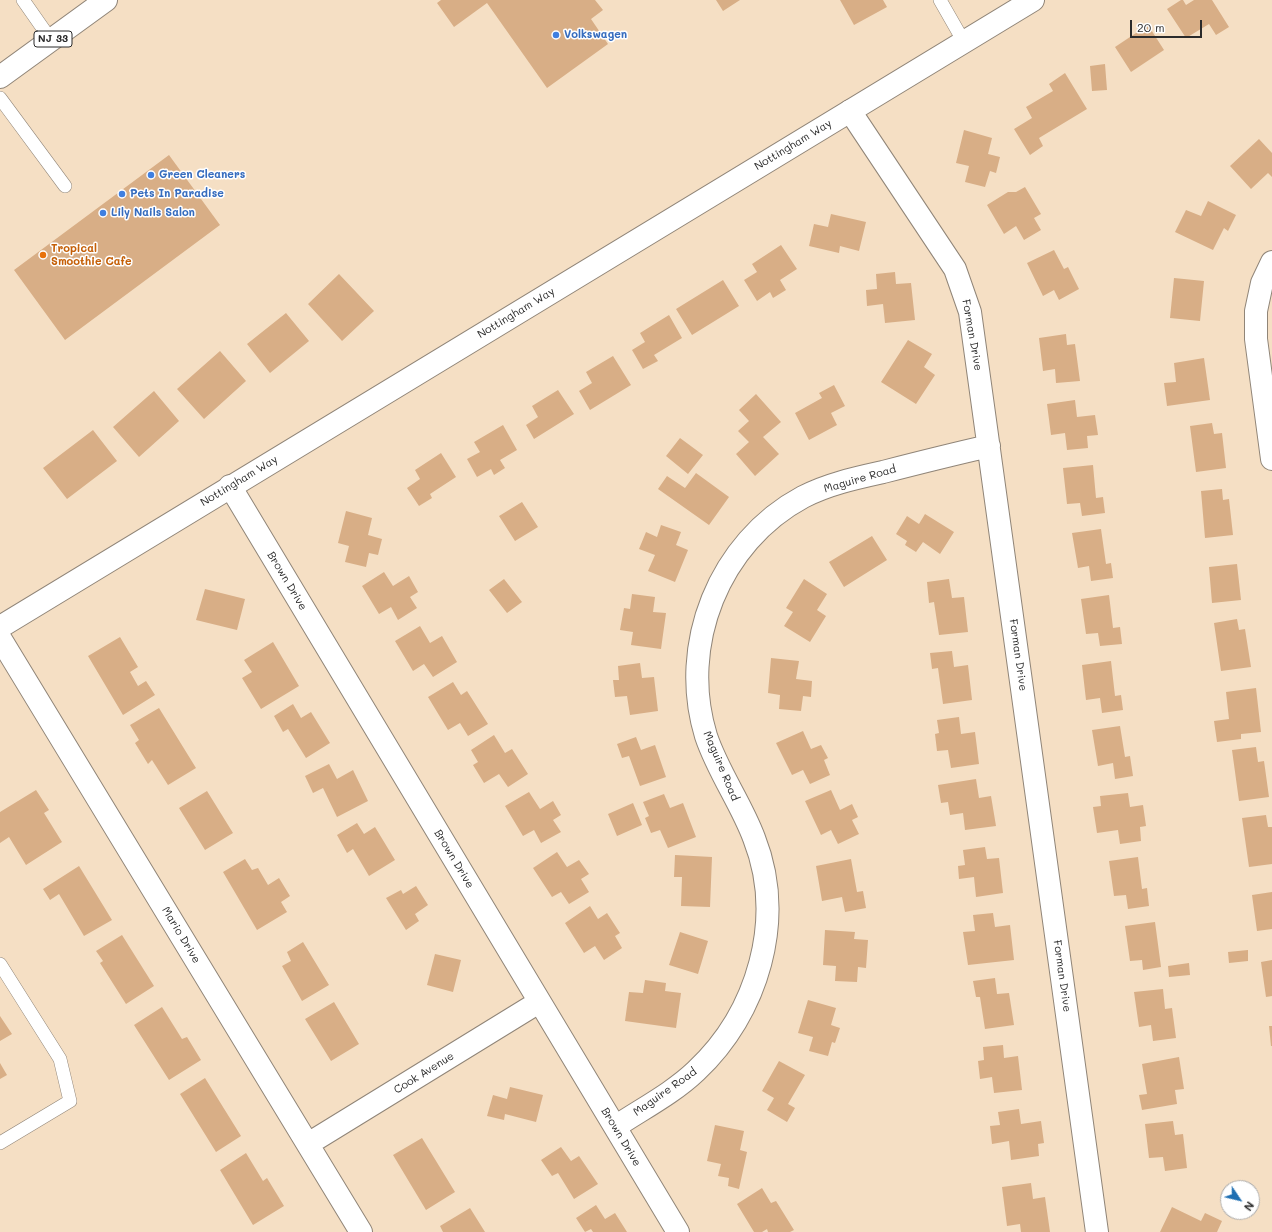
<!DOCTYPE html>
<html>
<head>
<meta charset="utf-8">
<style>
  body { margin:0 }
  #map { position:relative; width:1272px; height:1232px; overflow:hidden; background:#f5dfc4; font-family:Mali,sans-serif }
  canvas { display:block }
  .north { position:absolute; left:1220px; top:1180px; width:40px; height:40px; box-sizing:border-box; background:#fff; border:1px solid #aaa; border-radius:50%; rotate:125deg; font-size:11px; font-weight:700; line-height:16px; text-align:center; color:#2b2b2b }
  .north::after { content:''; display:block; margin:auto; width:14px; height:18px; background:#1f6fb2; clip-path:polygon(50% 0,100% 100%,50% 72%,0 100%) }
  .scale { position:absolute; left:1130px; top:20px; width:72px; height:18px; box-sizing:border-box; border:2px solid #2b2b2b; border-top:0; padding-left:5px; font-size:12px; line-height:14px; white-space:nowrap; color:#2b2b2b; -webkit-text-stroke:3px #fff; paint-order:stroke }
</style>
</head>
<body>
<div id="map">
<canvas width="1272" height="1232"></canvas>
<div class="north">N</div>
<div class="scale">20 m</div>
</div>
<script>
const g = document.querySelector('canvas').getContext('2d');
g.lineJoin = 'round';
function fill(path, color) { g.fillStyle = color; g.fill(path, 'evenodd'); }
function trace(path, color, width, dash) { g.strokeStyle = color; g.lineWidth = width; g.lineCap = dash ? 'butt' : 'round'; g.setLineDash(dash || []); g.stroke(path); }
function label(font, color, halo, rows, align = 'center') {
  g.font = font + ' Mali,sans-serif'; g.lineWidth = 3; g.setLineDash([]); g.textBaseline = 'middle'; g.strokeStyle = halo; g.fillStyle = color; for (const [text, x, y, turn = 0] of rows) {
    g.save(); g.translate(x, y); g.rotate((+turn || 0) * Math.PI / 180); g.textAlign = isNaN(turn) ? turn : align; if (halo) g.strokeText(text, 0, 0); g.fillText(text, 0, 0); g.restore();
  }
}
fill(new Path2D(`
  M441 0H595L603 10 591 19 608 44 547 88 487 3 454 27 437 3Z
  M716 0H740L723 11Z
  M840 0H883L887 7 854 25Z
  M1181 0H1183L1186 5 1194 0H1212L1229 27 1216 35 1209 24 1186 38 1167 9Z
  M1148 25 1164 50 1131 72 1115 47Z
  M1105 64 1107 90 1092 91 1090 66Z
  M1065 73 1087 109 1039 138 1043 146 1030 155 1014 129 1032 118 1026 107 1053 91 1049 84Z
  M964 130 992 138 988 154 1000 157 996 173 990 171 985 187 965 182 969 166 956 163Z
  M1259 139 1272 153V177L1268 173 1251 189 1230 166Z
  M169 155 220 225 65 340 14 270Z
  M1025 187 1041 214 1034 218 1041 230 1024 240 1016 226 1004 234 987 205 1008 192H1016Z
  M1208 201 1236 215 1228 231 1224 228 1213 250 1175 232 1186 210 1201 216Z
  M831 214 866 222 859 251 840 246 839 253 809 246 814 224 828 227Z
  M781 245 797 269 780 280 786 290 773 298 770 292 757 301 744 280 757 272 752 264Z
  M1054 250 1064 269 1068 267 1079 289 1059 300 1054 290 1043 296 1027 263Z
  M895 272 896 284 911 283 915 320 885 323 883 304 867 306 866 290 877 289 876 274Z
  M339 274 374 311 342 341 308 304Z
  M1174 278 1204 281 1200 321 1170 318Z
  M723 280 739 306 692 335 676 309Z
  M286 313 309 341 270 373 247 344Z
  M669 315 682 338 654 355 658 361 643 369 632 350 645 342 640 333Z
  M1066 334 1067 345 1075 344 1080 381 1056 383 1055 369 1043 371 1039 338Z
  M908 340 932 354 924 367 935 375 916 404 881 382Z
  M220 351 246 381 204 419 177 389Z
  M613 356 631 385 590 410 579 391 592 383 586 372Z
  M1204 358 1210 400 1167 406 1164 383 1176 382 1174 363Z
  M834 385 845 406 831 413 837 425 809 440 795 413 822 398 819 393Z
  M558 390 574 414 534 439 526 425 538 417 532 406Z
  M154 391 179 421 139 457 113 427Z
  M756 394 781 422 763 437 779 454 755 476 736 454 749 442 738 431 749 421 739 410Z
  M1075 400 1077 417 1095 415 1098 435 1087 436 1088 448 1067 450 1065 433 1051 435 1047 404Z
  M1212 423 1214 434 1222 433 1226 468 1196 472 1190 426Z
  M503 425 517 450 500 460 505 468 494 475 491 469 477 477 467 459 480 452 474 442Z
  M93 430 117 461 67 499 43 468Z
  M680 438 703 455 688 474 666 456Z
  M441 453 456 477 430 494 432 498 419 506 407 488 420 479 415 470Z
  M1093 465 1096 498 1103 497 1105 513 1082 516 1080 503 1067 504 1063 468Z
  M696 473 729 497 709 525 658 489 667 476 685 488Z
  M1222 489 1223 500 1229 499 1233 535 1205 538 1201 491Z
  M522 502 538 527 515 541 499 516Z
  M346 511 372 518 368 535 382 539 378 555 369 553 366 567 345 562 349 546 338 543Z
  M925 514 954 532 940 554 923 542 916 552 905 545 907 541 896 534 907 516 919 524Z
  M661 525 681 532 676 545 688 550 675 582 648 571 655 555 639 549 646 532 657 537Z
  M1101 529 1106 564 1111 563 1113 578 1091 581 1089 566 1078 568 1072 533Z
  M872 536 887 560 844 587 829 562Z
  M1237 564 1241 600 1212 603 1209 567Z
  M384 572 393 586 409 576 418 592 410 597 417 608 398 620 391 607 379 614 362 586Z
  M504 579 522 602 507 613 489 590Z
  M804 579 827 594 817 610 826 616 810 642 784 626 793 612 786 608Z
  M949 579 952 598 964 597 968 632 939 635 934 602 929 603 927 582Z
  M205 589 245 599 237 630 196 620Z
  M632 594 655 597 653 612 666 613 661 649 631 645 633 632 620 630 624 608 630 609Z
  M1109 595 1113 628 1120 627 1122 644 1100 646 1098 633 1086 634 1081 599Z
  M1237 619 1239 630 1245 629 1251 667 1221 671 1214 623Z
  M420 626 430 643 442 636 457 662 433 677 424 664 413 671 395 641Z
  M120 637 138 667 130 672 138 686 146 681 155 695 123 715 88 656Z
  M273 642 299 686 261 709 242 678 252 672 244 660Z
  M952 651 954 667 968 665 972 700 943 704 938 668 932 669 930 653Z
  M771 658 799 661 796 679 812 681 811 697 803 696 801 711 779 709 780 695 768 693Z
  M1111 661 1115 696 1121 695 1123 710 1102 713 1100 698 1086 700 1082 665Z
  M640 663 642 678 654 677 658 711 630 715 627 696 615 697 613 680H619L618 666Z
  M453 682 461 695 467 691 488 724 468 736 460 723 448 730 428 697Z
  M1256 688 1261 732 1241 734V739L1217 742 1214 721 1229 719 1226 692Z
  M293 704 301 718 311 712 330 743 306 758 288 729 283 732 274 716Z
  M159 708 196 768 168 785 152 760 148 764 135 743 139 740 130 725Z
  M959 717 961 734 975 732 979 764 951 768 948 750 937 751 935 734 939 733 937 720Z
  M1120 726 1125 757 1130 756 1133 776 1115 779 1113 763 1098 766 1092 730Z
  M803 731 811 749 821 745 828 758 824 760 830 775 810 784 803 770 792 775 776 743Z
  M494 735 505 753 512 749 528 774 508 787 499 774 484 783 473 765 478 762 471 750Z
  M636 737 641 750 655 745 666 777 640 786 629 756 622 758 617 744Z
  M1256 747 1258 762 1264 761 1269 797 1239 801 1232 750Z
  M329 764 337 779 353 770 368 801 337 817 323 788 313 793 305 776Z
  M976 779 979 798 991 796 996 826 965 830 963 813 950 815 948 802 941 803 938 785Z
  M36 790 49 810 44 813 62 842 26 865 9 837 0 843V812Z
  M831 790 840 810 852 804 858 817 852 820 859 834 838 844 831 830 821 835 805 801Z
  M207 791 233 833 205 850 179 808Z
  M529 792 540 809 553 801 561 815 553 820 561 832 541 843 534 830 523 836 505 806Z
  M1128 793 1130 807 1143 805 1146 826 1140 827 1141 841 1120 844 1118 830 1097 833 1093 807 1101 806 1100 796Z
  M664 794 670 808 683 803 696 837 668 848 660 830 651 833 645 818 649 816 643 802Z
  M633 803 642 825 617 836 608 814Z
  M1266 815 1268 827H1272V864L1249 867 1242 818Z
  M357 823 364 834 375 827 395 860 369 876 353 849 347 853 337 835Z
  M985 847 987 859 999 858 1003 893 976 897 974 877 959 879 958 866 965 865 963 850Z
  M557 852 567 867 579 860 589 874 581 879 589 892 569 904 561 892 552 897 533 868Z
  M675 855 712 857 710 907 681 906 682 877H674Z
  M1138 857 1142 889 1147 888 1149 906 1128 909 1126 895 1114 896 1109 861Z
  M245 859 252 870 258 868 268 885 279 878 290 896 281 902 287 912 257 930 223 872Z
  M851 859 857 892 863 891 866 908 845 912 842 897 822 901 816 866Z
  M79 866 112 920 84 936 59 894 50 900 43 889Z
  M416 886 428 905 415 914 419 921 406 930 386 898 401 890 403 894Z
  M1272 892V929L1257 931 1252 895Z
  M590 906 598 919 607 913 620 933 615 936 622 948 604 960 595 946 584 953 565 923Z
  M993 913 995 927 1010 925 1014 960 968 965 963 932 975 931 973 915Z
  M1155 922 1161 967 1143 970 1142 960 1130 961 1125 926Z
  M825 930 855 932 854 939 868 940 866 968 858 967 857 982 835 981 836 966 823 965Z
  M680 932 708 941 698 974 669 965Z
  M122 935 154 986 126 1004 100 963 103 961 96 951Z
  M303 942 329 985 302 1001 282 966 291 961 287 952Z
  M1248 950V961L1229 963 1228 952Z
  M435 954 461 960 453 992 427 985Z
  M1272 960V996L1266 997 1261 962Z
  M1189 963 1190 975 1169 977 1168 966Z
  M995 978 997 994 1009 993 1014 1025 985 1029 980 997H976L973 981Z
  M645 980 666 983 665 991 681 993 676 1028 625 1021 629 992 643 993Z
  M1163 989 1165 1009 1172 1008 1176 1038 1153 1041 1151 1025 1139 1027 1134 992Z
  M808 1000 836 1008 831 1025 840 1028 835 1043 832 1042 828 1056 809 1051 813 1037 798 1033Z
  M334 1002 359 1044 331 1061 305 1019Z
  M162 1007 182 1039 187 1037 201 1060 169 1080 134 1025Z
  M0 1016 12 1034 0 1041Z
  M1269 1026H1272V1046H1271Z
  M1003 1045 1004 1058 1018 1056 1022 1090 994 1093 992 1077 980 1079 978 1061 984 1060 983 1047Z
  M1179 1057 1184 1089 1175 1090 1177 1104 1142 1110 1139 1095 1147 1094 1142 1064Z
  M779 1061 805 1075 788 1104 795 1108 787 1122 767 1110 774 1098 762 1091Z
  M0 1063 7 1075 0 1079Z
  M205 1078 241 1136 216 1152 180 1094Z
  M510 1087 543 1095 536 1122 505 1114 504 1120 487 1116 493 1095 507 1099Z
  M1019 1109 1021 1124 1041 1121 1044 1143 1038 1144 1039 1156 1011 1160 1009 1141 992 1144 990 1126 1000 1125 998 1112Z
  M1173 1121 1175 1135 1183 1134 1187 1168 1165 1171 1163 1157 1149 1158 1145 1124Z
  M715 1125 744 1131 740 1150 747 1152 739 1189 728 1186 729 1178 718 1176 721 1164 707 1161Z
  M422 1138 455 1192 426 1210 393 1155Z
  M561 1147 571 1161 579 1156 598 1184 574 1199 558 1173 552 1176 541 1160Z
  M246 1153 263 1181 267 1178 284 1206 253 1225 220 1170Z
  M1031 1183 1033 1199 1045 1197 1050 1232H1021L1020 1224 1007 1226 1002 1187Z
  M762 1188 771 1203 776 1201 794 1230 790 1232H768L767 1229 762 1232H754L737 1204Z
  M596 1205 605 1219 615 1213 627 1232H593L591 1229 585 1232 576 1218Z
  M1172 1207 1201 1221 1205 1213 1222 1221 1217 1232H1160Z
  M470 1208 485 1232H443L440 1226Z`), '#d8ae86');
const service = new Path2D(`
  M23 0 51 40
  M940 0 964 42
  M0 98 65 186
  M0 964 60 1059 70 1101 0 1143`);
const minor = new Path2D(`
  M850 111 955 269 970 312 1097 1232
  M1272 262 1262 283 1256 311V339L1272 459
  M230 486 678 1232
  M0 638 361 1232
  M615 1127C642 1109 673 1093 696 1071 758 1013 786 919 754 838 741 803 718 772 706 736 678 645 719 542 803 497 828 484 856 478 883 472 918 463 954 454 989 446
  M308 1144 539 1002`);
const tertiary = new Path2D(`
  M0 627 1033 0`);
const primary = new Path2D(`
  M0 77 106 0`);
trace(service, '#908578', 14);
trace(minor, '#908578', 24);
trace(tertiary, '#908578', 24);
trace(primary, '#908578', 24);
trace(service, '#fff', 13);
trace(minor, '#fff', 22);
trace(tertiary, '#fff', 22);
trace(primary, '#fff', 22);
for (const [x, y, r, color] of [
  [556,35,4,"#3f7fe0"],
  [151,175,4,"#3f7fe0"],
  [122,194,4,"#3f7fe0"],
  [103,213,4,"#3f7fe0"],
  [43,255,4,"#e8710a"]
]) { const dot = new Path2D(); dot.arc(x, y, r, 0, 2 * Math.PI); g.fillStyle = color; g.fill(dot); trace(dot, '#fff', 1.5); }
for (const [x, y, w] of [
  [53,39,38]
]) { const box = new Path2D(); box.roundRect(x - w / 2, y - 8, w, 16, 3); g.fillStyle = '#fff'; g.fill(box); trace(box, '#2b2b2b', 1); }
label('bold 10px', '#2b2b2b', null, [
  ["NJ 33",53,39]
]);
label('bold 11px', '#366cbe', '#fff', [
  ["Volkswagen",564,35],
  ["Green Cleaners",159,175],
  ["Pets In Paradise",130,194],
  ["Lily Nails Salon",111,213]
], 'left');
label('11px', '#2b2b2b', '#fff', [
  ["Nottingham Way",793,145,-31],
  ["Nottingham Way",516,313,-31],
  ["Forman Drive",972,335,80],
  ["Maguire Road",860,479,-16],
  ["Nottingham Way",239,481,-31],
  ["Brown Drive",287,581,59],
  ["Forman Drive",1018,655,82],
  ["Maguire Road",721,766,67],
  ["Brown Drive",454,859,59],
  ["Mario Drive",181,935,59],
  ["Forman Drive",1062,976,82],
  ["Cook Avenue",424,1073,-32],
  ["Maguire Road",665,1092,-35],
  ["Brown Drive",621,1137,59]
]);
label('bold 11px', '#c56008', '#fff', [
  ["Tropical",51,249],
  ["Smoothie Cafe",51,262]
], 'left');
</script>
</body>
</html>
